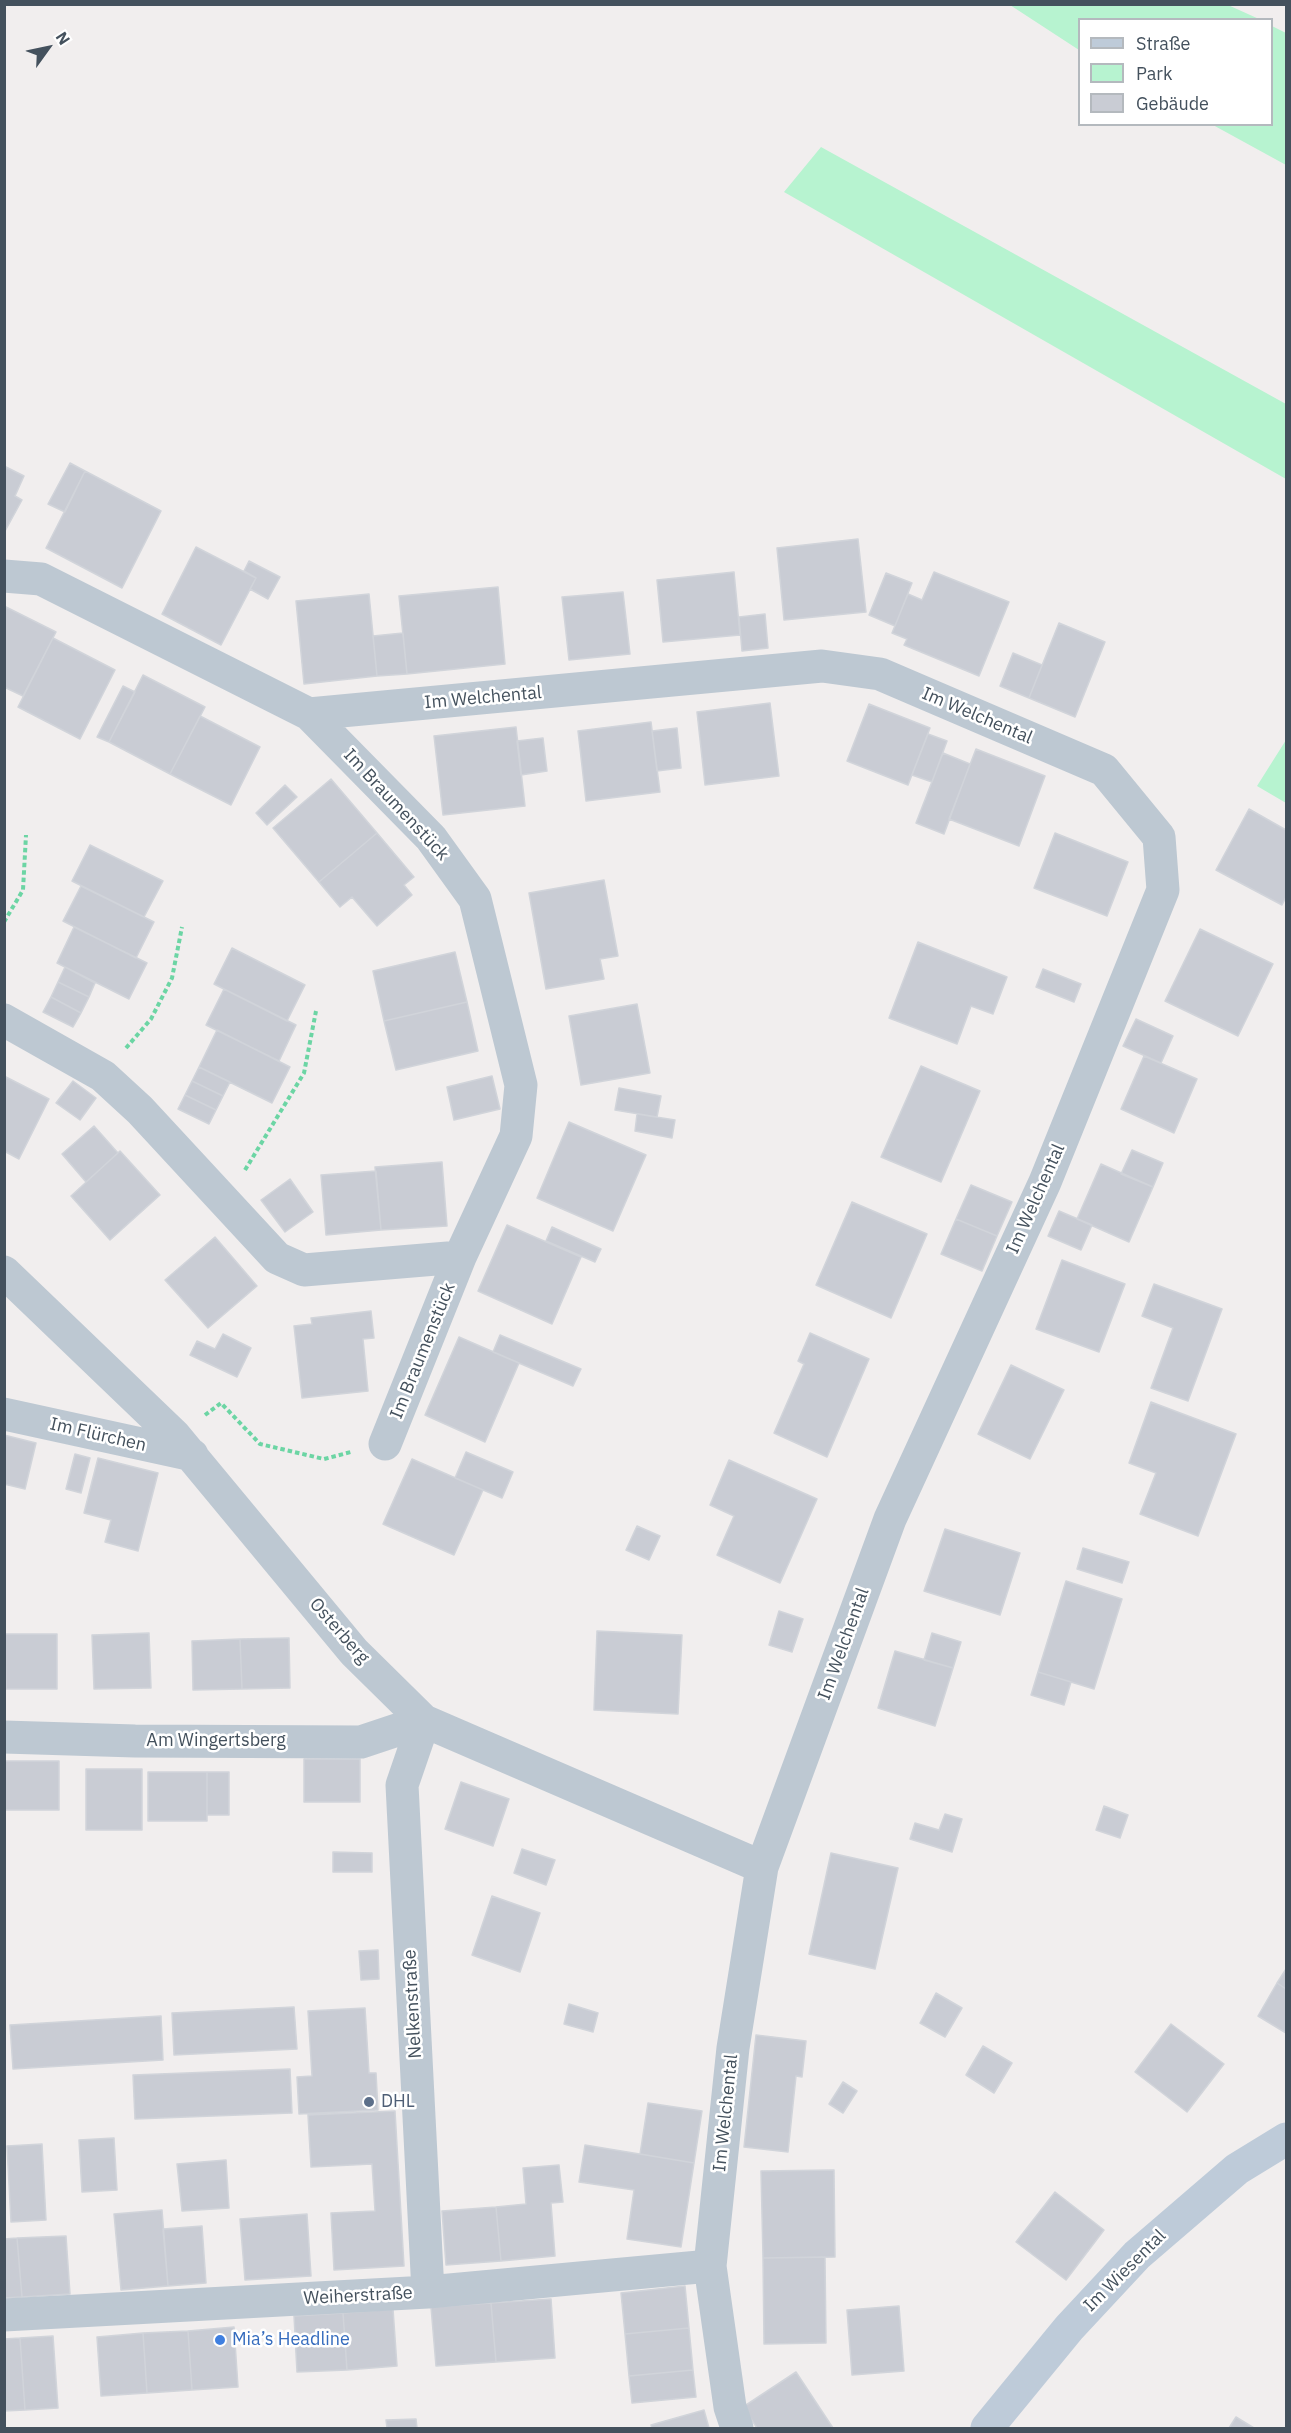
<!DOCTYPE html>
<html>
<head>
<meta charset="utf-8">
<style>
  body { margin:0 }
  #map { position:relative; width:1291px; height:2433px; overflow:hidden; background:#f1eeee; font-family:"IBM Plex Sans",sans-serif }
  canvas { display:block }
  .frame { position:absolute; inset:0; border:6px solid #44515d; pointer-events:none }
  .legend { position:absolute; left:1078px; top:18px; width:195px; height:108px; box-sizing:border-box; background:#fff; border:2px solid #b4b9be; margin:0; padding:8px 10px; list-style:none; font-size:18px; color:#44515d }
  .legend li { display:flex; align-items:center; gap:12px; height:30px }
  .legend b { width:30px; border:2px solid #b4b9be }
  .north { position:absolute; left:18px; top:18px; width:60px; height:60px; -webkit-text-stroke:4px #fff; paint-order:stroke; rotate:57deg; font-size:16px; font-weight:700; line-height:24px; text-align:center; color:#44515d }
  .north::after { content:''; display:block; margin:auto; width:21px; height:27px; background:#44515d; clip-path:polygon(50% 0,100% 100%,50% 72%,0 100%) }
</style>
</head>
<body>
<div id="map">
<canvas width="1291" height="2433"></canvas>
<div class="frame"></div>
<ul class="legend">
<li><b style="height:8px;background:#becbd9"></b>Straße</li>
<li><b style="height:16px;background:#b7f3d0"></b>Park</li>
<li><b style="height:16px;background:#c9ccd4"></b>Gebäude</li>
</ul>
<div class="north">N</div>
</div>
<script>
const g = document.querySelector('canvas').getContext('2d');
g.lineJoin = 'round';
function fill(path, color) { g.fillStyle = color; g.fill(path, 'evenodd'); }
function trace(path, color, width, dash) { g.strokeStyle = color; g.lineWidth = width; g.lineCap = dash ? 'butt' : 'round'; g.setLineDash(dash || []); g.stroke(path); }
function label(font, color, halo, rows, align = 'center') {
  g.font = font + ' "IBM Plex Sans",sans-serif'; g.lineWidth = 5; g.setLineDash([]); g.textBaseline = 'middle'; g.strokeStyle = halo; g.fillStyle = color; for (const [text, x, y, turn = 0] of rows) {
    g.save(); g.translate(x, y); g.rotate((+turn || 0) * Math.PI / 180); g.textAlign = isNaN(turn) ? turn : align; if (halo) g.strokeText(text, 0, 0); g.fillText(text, 0, 0); g.restore();
  }
}
fill(new Path2D(`
  M1010 5H1228L1259 19 1080 20 1079 50Z
  M1272 26 1286 33V165L1213 125 1272 124Z
  M821 147 1286 404V479L784 192Z
  M1286 740V803L1257 786Z`), '#b7f3d0');
const building = new Path2D(`
  M70 463 85 471 65 512 48 504Z
  M4 466 24 476 15 496 22 500 4 533Z
  M85 471 161 511 122 588 46 548Z
  M858 539 866 612 784 620 777 548Z
  M196 547 256 578 221 645 162 614Z
  M249 561 280 577 268 599 250 589 256 578 244 571Z
  M734 572 740 635 663 642 657 580Z
  M934 572 1009 602 979 676 904 645 907 639 892 633 908 594 922 600Z
  M886 573 912 583 895 626 869 615Z
  M498 587 505 664 407 674 399 596Z
  M623 592 630 654 569 660 562 597Z
  M369 594 377 676 304 684 296 601Z
  M4 606 56 632 23 696 4 687Z
  M765 614 768 648 742 651 739 617Z
  M1059 623 1105 642 1075 717 1029 698Z
  M403 633 407 674 377 676 373 636Z
  M53 638 115 670 80 739 18 707Z
  M1013 653 1042 665 1029 698 1000 686Z
  M143 675 205 707 170 774 109 742Z
  M123 686 135 692 109 742 97 737Z
  M770 703 779 776 705 785 697 712Z
  M869 704 930 728 908 785 847 761Z
  M200 716 260 747 231 805 170 774Z
  M651 722 660 792 586 801 578 731Z
  M516 727 525 806 443 815 434 736Z
  M677 728 681 768 657 771 652 731Z
  M928 734 947 741 932 782 912 775Z
  M543 738 547 771 521 775 517 741Z
  M976 749 1045 776 1019 846 949 819Z
  M943 753 970 764 944 834 916 823Z
  M331 779 377 833 319 882 273 828Z
  M285 785 297 797 267 825 256 813Z
  M1249 809 1286 830V897L1282 905 1216 870Z
  M377 833 414 877 404 885 412 895 377 926 352 897 340 907 319 882Z
  M1055 833 1128 862 1107 916 1034 888Z
  M90 845 163 881 144 917 72 881Z
  M604 880 618 956 600 959 604 979 546 989 529 893Z
  M81 886 154 922 136 958 63 921Z
  M74 927 147 963 129 999 57 963Z
  M1200 929 1273 964 1238 1036 1165 1001Z
  M918 942 1007 977 993 1014 971 1006 957 1044 889 1018Z
  M232 948 305 985 287 1021 214 984Z
  M455 952 467 1002 384 1021 373 971Z
  M65 967 95 983 89 997 58 982Z
  M1043 969 1081 984 1074 1002 1036 987Z
  M58 982 89 997 81 1013 51 997Z
  M224 989 296 1025 279 1061 206 1025Z
  M51 997 81 1013 73 1027 43 1012Z
  M467 1002 478 1051 396 1070 384 1021Z
  M637 1004 650 1073 581 1085 569 1016Z
  M1136 1019 1173 1036 1161 1063 1123 1046Z
  M217 1030 290 1067 272 1103 199 1067Z
  M1144 1056 1197 1079 1174 1133 1121 1109Z
  M921 1066 980 1091 941 1182 881 1157Z
  M199 1067 230 1082 223 1096 192 1081Z
  M4 1076 49 1099 19 1159 4 1151Z
  M492 1076 500 1109 454 1120 447 1087Z
  M73 1081 96 1098 80 1120 56 1103Z
  M192 1081 223 1096 216 1110 185 1095Z
  M619 1088 661 1096 657 1117 615 1110Z
  M185 1095 216 1110 209 1124 178 1109Z
  M637 1114 675 1120 672 1138 635 1131Z
  M569 1122 646 1155 613 1231 537 1198Z
  M94 1126 118 1153 86 1182 62 1154Z
  M1132 1150 1163 1163 1153 1187 1121 1174Z
  M120 1151 160 1195 110 1240 71 1196Z
  M442 1162 447 1226 381 1230 375 1167Z
  M1101 1164 1153 1187 1129 1242 1077 1219Z
  M376 1171 381 1230 326 1235 321 1175Z
  M290 1179 313 1212 285 1232 261 1200Z
  M971 1185 1012 1202 997 1236 956 1219Z
  M852 1202 927 1234 891 1318 816 1285Z
  M1059 1211 1092 1225 1081 1250 1048 1236Z
  M956 1219 997 1236 982 1271 941 1254Z
  M507 1225 581 1257 552 1324 478 1291Z
  M552 1227 601 1249 595 1262 546 1241Z
  M215 1237 257 1286 208 1328 165 1280Z
  M1062 1260 1125 1284 1099 1352 1036 1329Z
  M1154 1284 1222 1309 1188 1401 1151 1388 1173 1328 1142 1316Z
  M371 1311 374 1338 363 1339 368 1391 302 1398 294 1326 312 1324 311 1318Z
  M810 1333 869 1359 827 1457 774 1433 804 1364 798 1361Z
  M223 1334 251 1348 237 1377 190 1355 197 1341 215 1349Z
  M500 1335 581 1369 573 1386 493 1352Z
  M459 1337 519 1363 485 1442 425 1415Z
  M1011 1365 1064 1390 1030 1459 978 1434Z
  M1151 1402 1236 1434 1198 1536 1140 1514 1156 1473 1129 1463Z
  M4 1435 36 1443 25 1489 4 1484Z
  M466 1452 513 1472 502 1498 455 1478Z
  M75 1454 90 1458 81 1493 66 1489Z
  M98 1458 158 1473 138 1551 105 1542 111 1520 84 1513Z
  M412 1459 483 1490 454 1555 383 1524Z
  M729 1460 817 1499 780 1583 717 1555 734 1516 710 1505Z
  M637 1526 660 1536 649 1560 626 1550Z
  M945 1529 1020 1553 1000 1615 924 1591Z
  M1083 1548 1129 1562 1122 1583 1077 1569Z
  M1066 1581 1122 1599 1094 1689 1038 1672Z
  M779 1611 803 1619 792 1652 769 1645Z
  M597 1631 682 1635 678 1714 594 1710Z
  M149 1633 151 1688 94 1689 92 1635Z
  M932 1633 961 1642 953 1668 924 1660Z
  M5 1634H57V1689H6Z
  M289 1638 290 1688 242 1689 240 1639Z
  M240 1639 242 1689 193 1690 192 1641Z
  M895 1651 953 1668 935 1726 878 1708Z
  M1038 1672 1071 1682 1064 1705 1031 1695Z
  M304 1759H360V1802H304Z
  M4 1761H59V1810H4Z
  M86 1769H142V1830H86Z
  M148 1772H207V1821H148Z
  M207 1772H229V1815H207Z
  M461 1782 509 1799 493 1846 445 1829Z
  M1104 1806 1128 1815 1120 1838 1096 1830Z
  M945 1814 962 1819 952 1852 910 1839 915 1823 939 1830Z
  M522 1849 555 1860 546 1885 514 1873Z
  M333 1852 372 1853V1872H333Z
  M831 1853 898 1868 875 1969 809 1954Z
  M492 1896 540 1913 520 1972 472 1955Z
  M378 1950 379 1979 361 1980 359 1951Z
  M1286 1969V1989L1277 1983Z
  M1277 1983 1286 1989V2033L1258 2016Z
  M936 1993 962 2008 945 2037 920 2023Z
  M569 2004 598 2013 593 2032 564 2024Z
  M294 2007 297 2049 174 2055 172 2013Z
  M365 2008 369 2073H376L378 2110 299 2114 297 2077 312 2076 308 2011Z
  M161 2016 163 2060 13 2069 10 2025Z
  M1171 2024 1224 2064 1187 2112 1135 2072Z
  M756 2035 806 2041 802 2077 796 2076 788 2152 744 2147Z
  M983 2046 1012 2063 994 2093 966 2075Z
  M290 2069 292 2113 135 2119 133 2075Z
  M843 2082 857 2091 843 2113 829 2104Z
  M648 2103 702 2111 694 2163 640 2154Z
  M395 2111 404 2266 334 2270 331 2213 375 2211 372 2164 311 2167 308 2115Z
  M114 2138 117 2190 82 2192 79 2140Z
  M42 2144 46 2220 11 2222 7 2146Z
  M585 2145 694 2163 681 2247 627 2239 634 2190 579 2182Z
  M226 2160 229 2208 182 2211 177 2164Z
  M559 2165 563 2202 551 2203 555 2256 501 2261 496 2207 526 2204 523 2168Z
  M834 2170 835 2257 763 2258 761 2171Z
  M1055 2192 1104 2230 1066 2280 1016 2242Z
  M496 2207 501 2261 446 2265 442 2211Z
  M162 2210 168 2286 121 2290 114 2214Z
  M307 2214 311 2276 245 2280 240 2219Z
  M202 2226 206 2283 168 2286 163 2229Z
  M66 2236 70 2294 22 2297 17 2238Z
  M17 2238 22 2297 4 2298V2239Z
  M825 2257 826 2343 764 2344 763 2258Z
  M685 2286 689 2328 625 2334 621 2293Z
  M551 2299 555 2358 496 2362 491 2303Z
  M491 2303 496 2362 436 2366 431 2307Z
  M899 2306 904 2371 852 2375 847 2310Z
  M393 2309 397 2366 347 2370 343 2313Z
  M343 2313 347 2370 297 2372 294 2316Z
  M234 2327 238 2387 192 2390 188 2331Z
  M689 2328 693 2370 629 2376 625 2334Z
  M188 2331 192 2390 147 2393 143 2333Z
  M143 2333 147 2393 101 2396 97 2337Z
  M53 2336 58 2408 25 2410 20 2338Z
  M20 2338 25 2410 4 2411V2339Z
  M693 2370 696 2397 632 2403 629 2376Z
  M796 2372 833 2428H757L743 2407Z
  M704 2410 709 2428H652L651 2425Z
  M1236 2417 1254 2428H1229Z
  M416 2419 417 2428H387L386 2420Z`);
fill(building, '#c9ccd4');
trace(building, '#d1d4da', 1.5);
trace(new Path2D(`
  M4 922 23 890 26 835
  M126 1048 151 1019 172 978 182 927
  M245 1170 304 1073 316 1011
  M205 1415 221 1403 260 1444 324 1459 351 1452`), '#6cd5a4', 4, [4.5, 3]);
trace(new Path2D(`
  M4 576 41 579 309 714 431 838 475 899 521 1085 516 1136 460 1257 385 1444
  M309 714 822 666 880 674 1104 770 1159 837 1163 890 1045 1182 890 1519 762 1867 733 2048 710 2266 730 2407 737 2428
  M4 1020 103 1076 140 1110 277 1258 304 1270 460 1257
  M4 1272 175 1436 354 1652 424 1721 762 1867
  M4 1414 192 1455
  M424 1721 402 1785 428 2292
  M4 1737 135 1741 361 1742 424 1721
  M4 2315 428 2292 710 2266`), '#bdc8d2', 33);
trace(new Path2D(`
  M987 2428 1069 2328 1137 2255 1237 2169 1286 2139`), '#becbd9', 33);
for (const [x, y, r, color] of [
  [369,2102,6,"#5c6f8a"],
  [220,2340,6,"#3f7fe0"]
]) { const dot = new Path2D(); dot.arc(x, y, r, 0, 2 * Math.PI); g.fillStyle = color; g.fill(dot); trace(dot, '#fff', 2); }
label('18px', '#44515d', '#fff', [
  ["Im Welchental",483,698,-5],
  ["Im Welchental",977,716,23],
  ["Im Braumenstück",396,805,47],
  ["Im Welchental",1036,1199,-66],
  ["Im Braumenstück",423,1351,-68],
  ["Im Flürchen",98,1435,13],
  ["Osterberg",339,1631,49],
  ["Im Welchental",844,1644,-70],
  ["Am Wingertsberg",216,1741],
  ["Nelkenstraße",413,2004,-93],
  ["Im Welchental",726,2113,-84],
  ["Im Wiesental",1125,2271,-45],
  ["Weiherstraße",358,2296,-3]
]);
label('18px', '#4e5e75', '#fff', [
  ["DHL",381,2102]
], 'left');
label('18px', '#366cbe', '#fff', [
  ["Mia’s Headline",232,2340]
], 'left');
</script>
</body>
</html>
